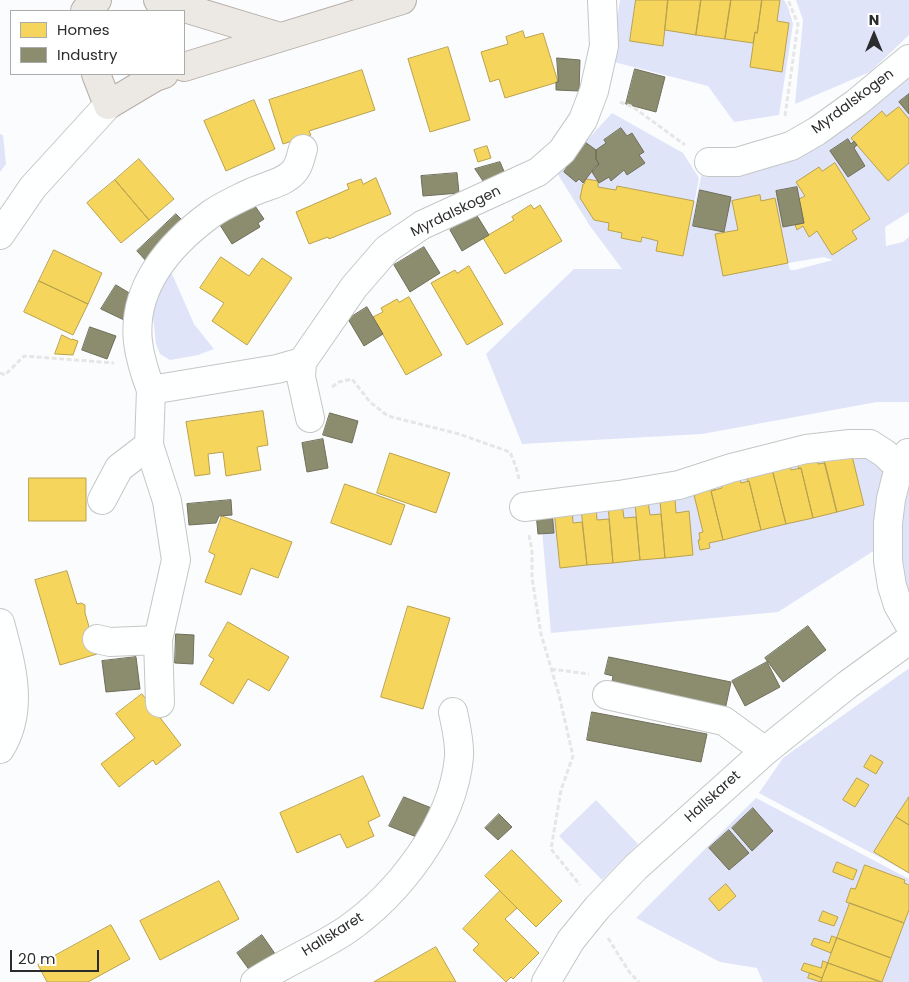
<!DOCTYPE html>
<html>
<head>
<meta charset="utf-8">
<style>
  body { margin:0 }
  #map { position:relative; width:909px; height:982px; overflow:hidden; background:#fbfcfd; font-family:Poppins,sans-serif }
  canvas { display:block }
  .legend { position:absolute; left:10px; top:10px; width:175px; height:65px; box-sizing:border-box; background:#fff; border:1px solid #aaabab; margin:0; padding:6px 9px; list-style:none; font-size:15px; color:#2b2c2e }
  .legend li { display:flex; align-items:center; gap:10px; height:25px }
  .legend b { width:25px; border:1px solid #aaabab }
  .north { position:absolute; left:849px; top:10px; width:50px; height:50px; -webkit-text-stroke:4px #fff; paint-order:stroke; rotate:0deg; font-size:14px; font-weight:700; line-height:20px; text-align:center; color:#2b2c2e }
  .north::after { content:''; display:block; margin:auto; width:18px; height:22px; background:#2b2c2e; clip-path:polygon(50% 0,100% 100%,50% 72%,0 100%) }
  .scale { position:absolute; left:10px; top:950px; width:89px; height:22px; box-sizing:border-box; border:2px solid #2b2c2e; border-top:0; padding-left:6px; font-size:15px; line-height:18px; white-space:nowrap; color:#2b2c2e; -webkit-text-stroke:4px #fff; paint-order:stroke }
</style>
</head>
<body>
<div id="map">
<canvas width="909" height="982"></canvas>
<ul class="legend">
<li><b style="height:14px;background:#f6d55c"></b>Homes</li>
<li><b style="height:14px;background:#8c8c6e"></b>Industry</li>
</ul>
<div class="north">N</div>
<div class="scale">20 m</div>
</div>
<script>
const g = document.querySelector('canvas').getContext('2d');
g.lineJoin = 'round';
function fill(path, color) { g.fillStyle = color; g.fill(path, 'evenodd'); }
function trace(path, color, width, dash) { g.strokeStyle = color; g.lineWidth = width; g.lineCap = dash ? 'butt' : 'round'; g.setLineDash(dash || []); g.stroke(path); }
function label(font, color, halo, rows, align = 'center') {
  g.font = font + ' Poppins,sans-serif'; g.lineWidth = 5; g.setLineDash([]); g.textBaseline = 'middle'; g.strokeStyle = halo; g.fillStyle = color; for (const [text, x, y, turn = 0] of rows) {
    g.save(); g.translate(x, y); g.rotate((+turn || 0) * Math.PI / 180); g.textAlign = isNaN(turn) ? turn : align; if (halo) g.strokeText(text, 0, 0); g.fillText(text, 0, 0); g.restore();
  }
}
fill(new Path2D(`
  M620 0H784L788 7 793 24 779 115 734 122 708 86 610 61Z
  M796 0H909V35L870 72 795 104 803 20Z
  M909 74V212L885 227 886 246 903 242 909 237V402H877L702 434 522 444 486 354 574 269H622L590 226 557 173 612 113 683 153 699 178 689 231 703 168H741ZM824 257 833 260 795 270H790L788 263Z
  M0 134 3 135 6 164 0 172Z
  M169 267 194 324 214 349 198 355 170 360 160 354 156 344 152 307Z
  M832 440 877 457 889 481 875 550 778 612 551 633 539 495 679 485Z
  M909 468V594L900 584 898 557 904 477Z
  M908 669 909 670V873L759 793 783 758Z
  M756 798 909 879V982H763L757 968 720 962 636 918Z
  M596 800 638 844 602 880 559 836Z`), '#e0e4f9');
const homes = new Path2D(`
  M636 0H668L663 46 630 41Z
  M668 0H701L696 35 665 30Z
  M701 0H731L725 39 696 35Z
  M731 0H762L757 33 755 32 753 43 725 39Z
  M762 0H780L777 21 789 23 782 72 750 67 755 32 757 33Z
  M523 31 525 38 543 33 558 82 505 98 499 79 490 82 481 52 508 44 506 37Z
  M448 47 470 120 430 132 408 59Z
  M362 70 375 110 309 131 311 135 283 144 269 100Z
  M254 100 275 149 226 171 204 121Z
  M899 107 909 119V163L888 181 851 138 882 111 886 116Z
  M487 146 491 158 478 162 474 150Z
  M139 159 174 199 149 220 115 180Z
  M835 163 870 219 852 231 857 239 832 255 817 231 809 237 803 226 797 230 795 225 804 223 799 199 805 196 796 182 819 167 822 171Z
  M376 178 391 214 329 239 328 237 309 244 296 212 349 189 347 184 361 179 363 184Z
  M586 179 598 181V187L616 190 617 186 694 201 683 256 656 251 658 241 642 237 641 242 621 238 622 233 608 230 609 223 594 220 580 198 583 184H584Z
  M115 180 149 220 121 243 87 203Z
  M760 195 761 201 775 198 788 263 723 276 715 234 738 230 732 201Z
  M531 205 534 209 540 205 562 241 505 274 483 238 514 220 512 217Z
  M54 250 102 273 88 304 39 281Z
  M221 257 249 276 262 258 292 278 247 345 212 321 224 303 200 288Z
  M469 266 503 324 467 345 431 283 455 270 457 273Z
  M39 281 88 304 73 335 24 312Z
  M409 297 442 355 406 375 373 317 383 312 381 308 397 299 399 302Z
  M62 335 72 340V339L78 341 73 355 55 354Z
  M263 411 268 445 257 447 261 470 226 476 223 452 208 454 210 474 195 476 186 422Z
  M822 452 852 456 864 505 837 512Z
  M390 453 450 473 436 513 377 493Z
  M815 454 818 464 825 463 837 512 813 518 801 468 799 469 796 458Z
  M789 460 791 470 801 468 813 518 786 524 771 465Z
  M771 465 786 524 761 530 749 481 748 482 745 471Z
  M738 473 741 483 749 481 761 530 723 540 711 491 722 488 720 478Z
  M29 478H86V521H29Z
  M712 479 715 490 711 491 723 540 709 543 710 548 700 550 698 540H700L699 533 703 532 694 495H696L693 484Z
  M345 484 405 505 391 545 331 523Z
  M675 499 676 513 689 511 693 555 665 558 660 501Z
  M648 502 650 515 661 514 665 558 640 560 635 503Z
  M622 504 624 518 636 517 640 560 613 563 608 505Z
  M596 507 597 520 609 519 613 563 587 565 581 508Z
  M572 508 573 523 582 522 587 565 560 568 554 510Z
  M222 516 292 542 278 578 251 568 241 595 205 582 215 555 209 552Z
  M67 571 77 604 81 603 85 605V613L97 654 60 665 35 580Z
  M408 606 450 618 423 709 381 697Z
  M228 622 289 657 269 691 248 679 233 704 200 684 214 659 209 656Z
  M142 694 181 745 156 765 153 760 119 787 101 764 135 738 116 714Z
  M871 755 883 762 876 774 864 767Z
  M363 776 380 816 368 822 374 836 347 848 340 834 297 853 280 813Z
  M857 778 869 785 855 807 843 800Z
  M909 797V825L896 817Z
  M896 817 909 825V873L874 852Z
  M512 850 562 901 536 927 485 876Z
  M837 862 857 870 853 880 833 872Z
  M865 865 905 880 904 883 909 885V910L904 923 846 902 851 888 855 889Z
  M219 881 239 919 160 960 140 921Z
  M726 884 736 896 719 911 709 899Z
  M500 891 517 908 505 919 539 953 513 979 511 977 506 982 473 950 479 944 463 929Z
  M850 903 904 923 891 958 837 938Z
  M823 911 838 917 834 926 819 921Z
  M111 925 130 959 88 982H47L38 965Z
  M832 936 837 938 831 953 811 945 814 938 829 943Z
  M837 938 891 958 882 982 828 963Z
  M436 947 456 982H374Z
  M823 961 828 963 822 978 801 970 804 963 821 968Z
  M828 963 880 982H821Z
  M810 973 822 978 821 982 808 978Z`);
fill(homes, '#f6d55c');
trace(homes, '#b9a24e', 1);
const industry = new Path2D(`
  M557 58 580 60 579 91 556 90V82H558Z
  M635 69 665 77 656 112 626 104Z
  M909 94V114L899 102Z
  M621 128 627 136 632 133 644 152 639 155 645 163 627 175 624 170 611 181 609 177 599 183 592 172 599 164 596 159V150L606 143 604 140Z
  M848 139 851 144 854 141 857 145 854 148 865 166 848 177 830 151Z
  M585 142 596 150V159L599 164 595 167 583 183 579 179 576 182 564 172Z
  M500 162 506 176 485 184 475 169Z
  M457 173 459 193 423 196 421 176Z
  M797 187 804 223 783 227 776 191Z
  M700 190 731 197 724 232 693 226Z
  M255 206 264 219 258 223 260 227 232 244 220 225 248 207 249 210Z
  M176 214 187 225 148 263 137 251Z
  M476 214 489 235 462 251 450 230Z
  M424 247 440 273 410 292 394 265Z
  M116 285 136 297 124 320 101 309Z
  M367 307 383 334 364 346 348 319Z
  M90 327 116 336 107 359 82 350Z
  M330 413 358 421 352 443 323 435Z
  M323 439 328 468 307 472 302 443Z
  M231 500 232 515 219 516 216 523 189 525 187 504Z
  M552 512 554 533 538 534 536 513Z
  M808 626 826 650 783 682 765 658Z
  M176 634 194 635 193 664 175 663Z
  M136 657 140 689 106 692 102 661Z
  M609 657 731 682 725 710 611 687 613 676 605 674Z
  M767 662 780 687 745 706 732 681Z
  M592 712 707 734 701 762 587 740Z
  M404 797 434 809 419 838 389 826Z
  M753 808 773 831 752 851 732 828Z
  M499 814 512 827 498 840 485 828Z
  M729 830 749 853 729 870 709 848Z
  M262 935 278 958 253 975 237 953Z`);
fill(industry, '#8c8c6e');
trace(industry, '#6f6f5b', 1);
const minor = new Path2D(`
  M303 149C301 155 300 162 297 167 289 183 263 186 248 194 236 200 222 206 211 214 170 244 132 287 138 342 140 359 145 374 151 390L277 369 302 362 354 287 387 249 422 225 538 172 562 151 583 120 594 91 604 46 602 0
  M709 162H737L791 146 817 131 856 103 909 59
  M0 235 33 187 108 105
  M302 362 301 377 310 418
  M151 390 149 445 167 501 176 560 158 640
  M908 453 899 467 891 499 888 523V561L892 586 898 605 909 624
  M102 500 119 468 149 445
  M524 507 619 495 679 485 731 468 806 449 850 444H870L884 453 899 467
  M0 623C11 664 25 709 0 749
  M97 639 110 642 158 640 160 703
  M607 695 724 721 765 751
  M255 982C284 963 316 950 345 931 399 894 453 824 459 757 460 742 456 727 453 712
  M546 982 571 940 597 908 636 867 765 751 847 685 909 640`);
const major = new Path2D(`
  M158 0 280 37
  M85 11 92 2 97 0
  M184 67 402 0
  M96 74 108 105 155 77 164 74`);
trace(minor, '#c5c6c7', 30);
trace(major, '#b5aea8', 30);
trace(new Path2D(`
  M620 102 633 107 685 145
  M785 116 798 24 788 0
  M0 373 5 375 24 356 114 363
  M332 387 339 382 352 379 370 402 388 416 459 434 510 452 516 467 519 479
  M529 535 532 551V578L541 634 559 695 573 756 561 790 551 849 580 885
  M551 669 589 674
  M608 938 630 973 639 982`), '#e6e6e7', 3, [5, 2.5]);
trace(minor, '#feffff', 28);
trace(major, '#ece8e4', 28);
label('14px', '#2b2c2e', '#fff', [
  ["Myrdalskogen",853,102,-37],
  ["Myrdalskogen",456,212,-26],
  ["Hallskaret",713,797,-42],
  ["Hallskaret",333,935,-32]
]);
</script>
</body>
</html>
